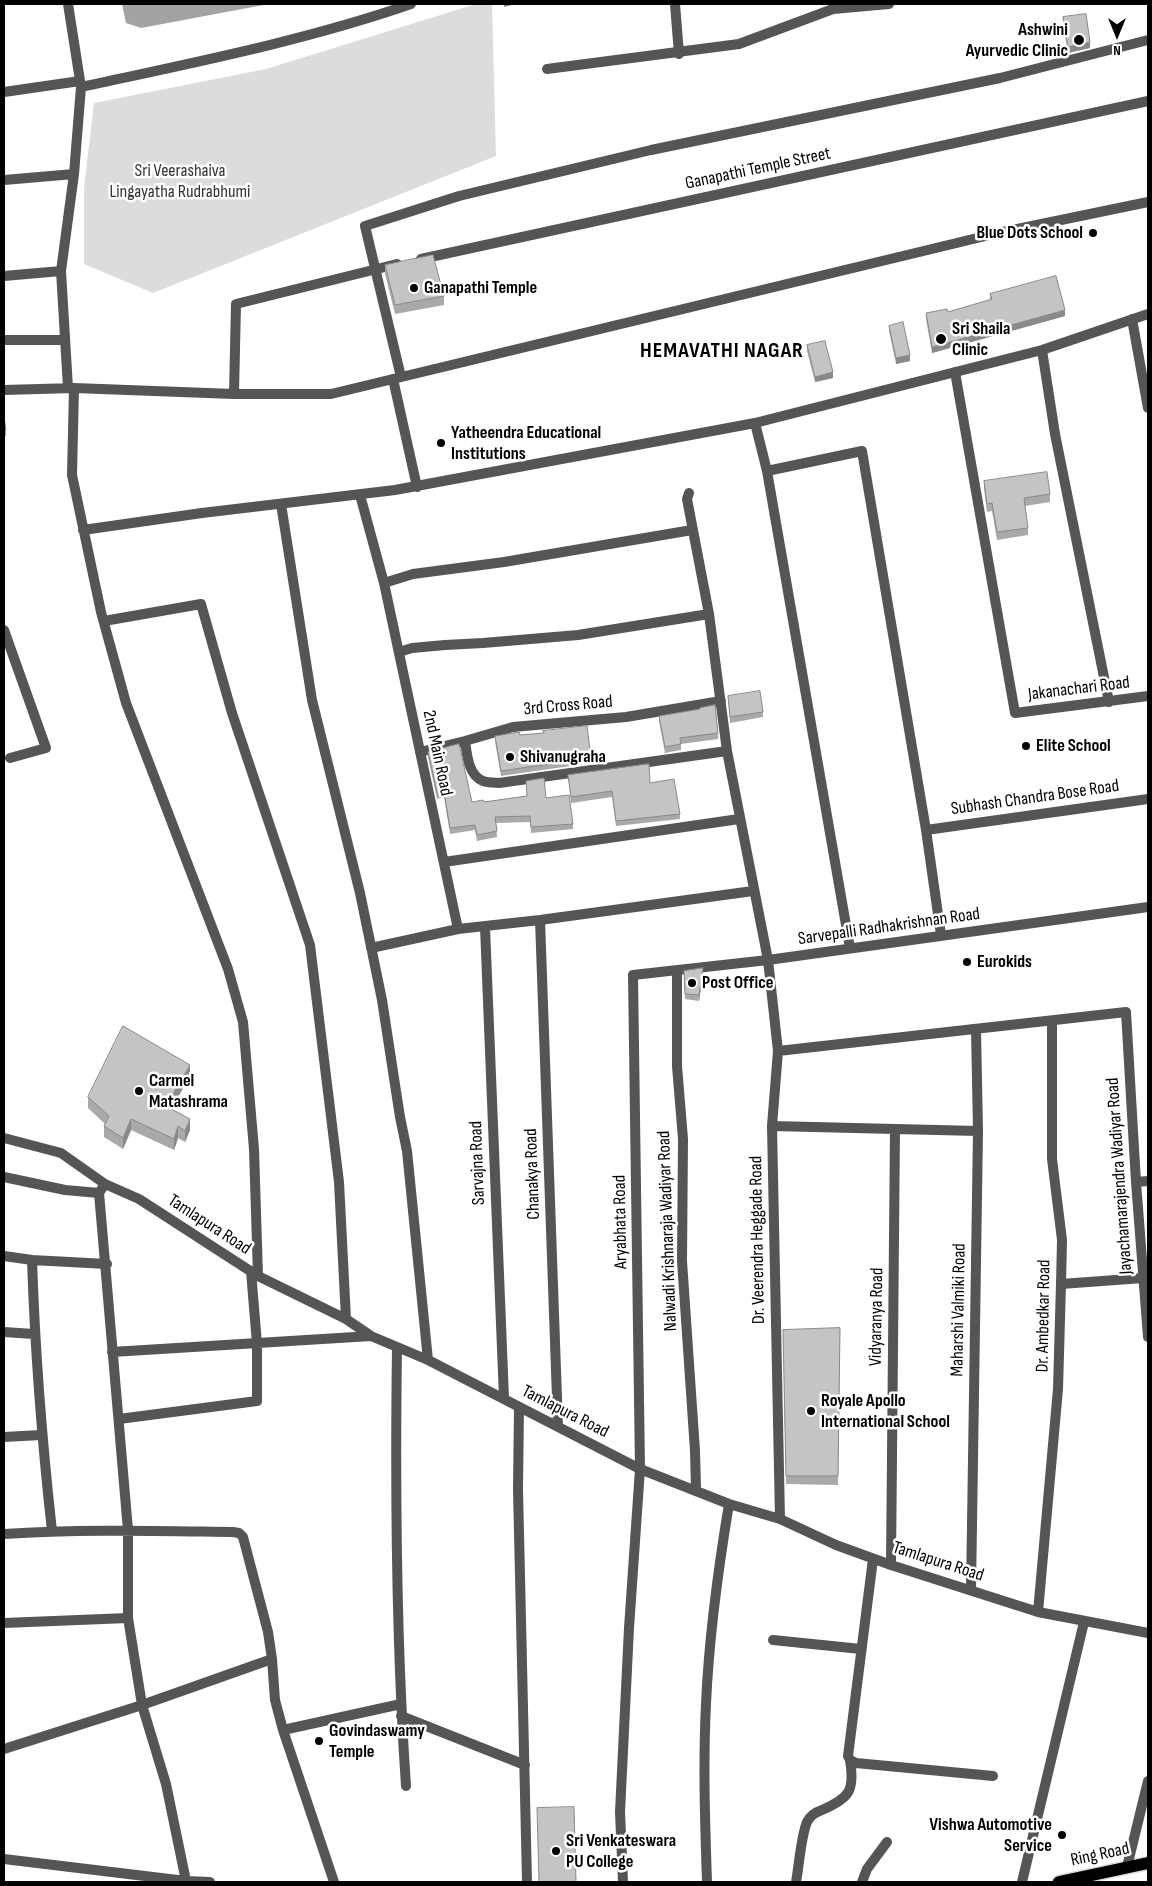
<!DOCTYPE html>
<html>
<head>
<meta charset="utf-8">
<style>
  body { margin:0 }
  #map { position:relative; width:1152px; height:1886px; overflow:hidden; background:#fff; font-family:"Sofia Sans Condensed",sans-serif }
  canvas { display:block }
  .frame { position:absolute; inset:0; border:5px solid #000; pointer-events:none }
  .north { position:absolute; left:1092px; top:10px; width:50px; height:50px; -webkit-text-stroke:4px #fff; paint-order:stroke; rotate:180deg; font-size:14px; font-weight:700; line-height:20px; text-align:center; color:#000 }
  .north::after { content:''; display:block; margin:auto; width:18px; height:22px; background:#000; clip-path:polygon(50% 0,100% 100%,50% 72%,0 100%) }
</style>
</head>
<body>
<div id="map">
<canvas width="1152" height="1886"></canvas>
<div class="frame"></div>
<div class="north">N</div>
</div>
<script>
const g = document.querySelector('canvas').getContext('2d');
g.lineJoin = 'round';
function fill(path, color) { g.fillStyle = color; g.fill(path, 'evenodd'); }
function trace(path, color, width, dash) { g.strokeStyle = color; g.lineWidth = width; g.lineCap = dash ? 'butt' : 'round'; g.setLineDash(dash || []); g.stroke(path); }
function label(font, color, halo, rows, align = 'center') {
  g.font = font + ' "Sofia Sans Condensed",sans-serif'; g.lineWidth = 5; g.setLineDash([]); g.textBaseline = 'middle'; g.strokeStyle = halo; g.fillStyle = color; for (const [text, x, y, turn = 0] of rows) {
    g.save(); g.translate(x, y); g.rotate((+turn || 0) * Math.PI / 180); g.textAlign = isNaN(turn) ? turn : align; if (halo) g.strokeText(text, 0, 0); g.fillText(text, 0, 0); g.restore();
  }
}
fill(new Path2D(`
  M476 4H492L496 156 153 293 84 264V188L94 103 266 69Z`), '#dcdcdc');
fill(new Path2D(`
  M122 4H269L141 28 126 23Z`), '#a3a3a3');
const primary = new Path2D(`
  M1059 1882 1148 1863`);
trace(primary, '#dbdbdb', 15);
trace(new Path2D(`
  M68 4 81 87
  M675 4 679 54
  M547 69 739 44 833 9 889 4
  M4 92 80 81
  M4 180 74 174 81 87C191 63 304 41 411 4
  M421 259 1148 101
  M61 271 74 174
  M4 276 61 271 68 388
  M1132 319 1148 408
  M4 340H65
  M1042 350 1055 434 1109 702
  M955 372 1015 713 1148 696
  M401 377 365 226 459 196 651 150 1000 78 1148 40
  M393 379 417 487
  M74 388 72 475 101 612 126 703 228 969 243 1022 254 1149 258 1276
  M4 390 74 388 234 394H331L998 233 1148 202
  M234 394 236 304 397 264
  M755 423 767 471 850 948
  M767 471 862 451 926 830 941 935
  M689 493 687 499 709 614 727 751 768 960 778 1051 772 1126 780 1519
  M360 495 384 583 458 929
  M281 504 312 700 360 893 382 1000 400 1117 407 1151 428 1360
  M83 530 202 513 395 490 755 423 1042 350 1148 314
  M384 583 413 574 504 562 692 530
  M104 621 201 604 232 713 310 945 339 1182 346 1319
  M4 630 46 748 10 758
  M399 652 412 648 445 645 483 643 578 635 709 614
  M465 741C467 754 468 775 483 781 487 783 494 782 499 783L727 751
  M420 752 465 741 513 727 626 717 721 701
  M926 830 1148 799
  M444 862 739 819
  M540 920 558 1426
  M485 927 504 1398
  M371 948 458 929 540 920 753 891
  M677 971V1066L683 1139 682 1261 695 1451 696 1489
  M778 1051 1126 1012 1136 1182 1148 1337
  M772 1126 978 1131
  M4 1138 61 1153 105 1184 139 1199 258 1276 346 1319 371 1336 428 1360 640 1469 729 1504 780 1519 836 1545 891 1565 1038 1612 1148 1633
  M4 1177 65 1190 99 1193
  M1136 1182 1148 1181
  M105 1184 99 1193 128 1530V1618
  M4 1256 32 1260
  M1061 1284 1143 1278
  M4 1332 34 1334
  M397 1347C395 1493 396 1640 406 1786
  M112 1352 371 1336
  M519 1408 518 1489 527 1882
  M119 1419 257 1401V1344L251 1271
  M4 1437 41 1435
  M52 1531C42 1441 35 1351 32 1260L107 1264
  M4 1534C80 1529 156 1531 233 1532L239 1533 243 1537 268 1632 272 1659 275 1700 283 1730 334 1882
  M873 1559 848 1756 850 1760 856 1763 993 1776
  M891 1565 895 1129
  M971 1590 978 1131 976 1030
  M1038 1612 1058 1389 1061 1284 1062 1240 1052 1159V1021
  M4 1623 128 1618 142 1705 4 1749
  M773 1640 861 1649
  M401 1716 525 1765
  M283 1730 401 1704
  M4 1859 186 1881 210 1882
  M1127 1867 1148 1781
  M186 1881 166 1784 142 1705 272 1659
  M623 1882 620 1812 629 1628 640 1469 633 975 768 960 1148 907
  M707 1882C705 1823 703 1763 706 1704 709 1636 718 1570 729 1504
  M796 1882C799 1866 801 1836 807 1822 810 1816 816 1812 822 1810 850 1798 855 1790 850 1760
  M862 1882 867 1869 887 1842
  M1022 1882 1084 1622`), '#555', 10);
trace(primary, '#000', 12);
fill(new Path2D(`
  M1063 17 1090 48 1068 53 1063 23Z
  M385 265 444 296V305L395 314 385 274Z
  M990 294 1065 316 932 353 926 319V313L948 312 990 300Z
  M889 326 910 361 896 364 889 331Z
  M807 345 833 378 815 382 807 351Z
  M4 417 6 430V436H4Z
  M984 481 1050 494V502L1025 506 1028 528V535L997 540 992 511 987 512 984 489Z
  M728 696 763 712V717L730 723Z
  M659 716 718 733V739L681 744V750L665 753 659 721Z
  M520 735 591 758V763L501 776 495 741V736Z
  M428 752 472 802H484L527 796 526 781 546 798 573 824V829L531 833 530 822 496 823 497 837 477 841 475 830 450 834 444 797 437 799 428 757Z
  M568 775 650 783 680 814V819L616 826 612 797 571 803Z
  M684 971 703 974 699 1001 685 999Z
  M190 1076 171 1109 190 1130 185 1142 178 1138 174 1150 131 1130 123 1149 104 1137V1126L105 1124 88 1108V1097Z
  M840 1328 838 1485 786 1484 783 1330Z`), '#a9a9a9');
fill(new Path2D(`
  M504 4H516L504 7Z
  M1090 42V48L1068 53V47Z
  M1065 310V316L932 353V347Z
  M910 355V361L896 364V358Z
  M833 372V378L815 382V377Z
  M703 968V974L699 1001V995Z
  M190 1065V1076L166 1118V1106Z
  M131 1119V1130L123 1149V1138Z
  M190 1119V1130L185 1142V1131Z
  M178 1126V1138L174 1150V1139Z`), '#898989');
const building = new Path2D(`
  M1086 14 1090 42 1068 47 1063 17Z
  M433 255 444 296 395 305 385 265Z
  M1056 276 1065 310 932 347 926 313 947 309 948 312 992 299 990 294Z
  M903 322 910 355 896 358 889 326Z
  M825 341 833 372 815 377 807 345Z
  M4 417 6 430 4 431Z
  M1047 472 1050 494 1024 498 1028 528 997 532 992 503 987 504 984 481Z
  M760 691 763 712 730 717 728 696Z
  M715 705 718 733 680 738 681 744 665 747 659 716 700 709V708Z
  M587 726 591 758 501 771 495 736 519 732 520 735 544 733 543 731Z
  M459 744 472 802 483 800 484 802 527 796 526 781 544 778 546 798 569 795 573 824 531 827 530 816 495 817 497 831 477 835 475 825 450 828 444 792 437 793 428 752Z
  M649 764 650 783 674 779 680 814 616 821 612 791 571 797 568 775Z
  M703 968 699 995 685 994 684 971Z
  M123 1026 190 1065 166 1106 190 1119 185 1131 178 1126 174 1139 131 1119 123 1138 104 1126 109 1116 88 1097Z
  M840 1328 838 1476H786L783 1330Z
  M574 1807 576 1882H539L537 1808Z`);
fill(building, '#c4c4c4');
trace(building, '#898989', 1);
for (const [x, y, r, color] of [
  [1079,40,6,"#000"],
  [1093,233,5,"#000"],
  [414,288,5,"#000"],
  [941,339,6,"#000"],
  [441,443,5,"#000"],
  [1026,746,5,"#000"],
  [510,757,5,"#000"],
  [967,962,5,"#000"],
  [692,983,5,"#000"],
  [139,1091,5,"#000"],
  [811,1411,5,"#000"],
  [319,1741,5,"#000"],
  [1062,1835,5,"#000"],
  [556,1851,5,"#000"]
]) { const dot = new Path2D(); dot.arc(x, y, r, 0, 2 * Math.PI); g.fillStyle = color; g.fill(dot); trace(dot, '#fff', 2); }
label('bold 18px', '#000', '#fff', [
  ["Ashwini",1068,30,"right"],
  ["Ayurvedic Clinic",1068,51,"right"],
  ["Blue Dots School",1083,233,"right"],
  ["Ganapathi Temple",424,288],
  ["Sri Shaila",952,329],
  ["Clinic",952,350],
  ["Yatheendra Educational",451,433],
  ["Institutions",451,454],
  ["Elite School",1036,746],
  ["Shivanugraha",520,757],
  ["Eurokids",977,962],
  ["Post Office",702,983],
  ["Carmel",149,1081],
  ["Matashrama",149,1102],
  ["Royale Apollo",821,1401],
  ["International School",821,1422],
  ["Govindaswamy",329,1731],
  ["Temple",329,1752],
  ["Vishwa Automotive",1052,1825,"right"],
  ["Service",1052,1846,"right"],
  ["Sri Venkateswara",566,1841],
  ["PU College",566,1862]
], 'left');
label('18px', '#000', '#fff', [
  ["Ganapathi Temple Street",758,169,-12],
  ["Jakanachari Road",1079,689,-7],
  ["3rd Cross Road",568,706,-5],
  ["2nd Main Road",437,753,78],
  ["Subhash Chandra Bose Road",1035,798,-8],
  ["Sarvepalli Radhakrishnan Road",889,927,-8],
  ["Sarvajna Road",478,1163,-92],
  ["Chanakya Road",533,1174,-92],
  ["Jayachamarajendra Wadiyar Road",1120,1176,-94],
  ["Aryabhata Road",621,1222,-91],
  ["Tamlapura Road",209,1225,33],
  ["Nalwadi Krishnaraja Wadiyar Road",668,1231,-92],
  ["Dr. Veerendra Heggade Road",758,1240,-91],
  ["Maharshi Valmiki Road",959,1310,-89],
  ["Dr. Ambedkar Road",1044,1316,-89],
  ["Vidyaranya Road",877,1317,-89],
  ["Tamlapura Road",565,1412,27],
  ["Tamlapura Road",938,1562,18],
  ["Ring Road",1100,1855,-12]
]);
label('18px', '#333', '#fff', [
  ["Sri Veerashaiva",180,171],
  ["Lingayatha Rudrabhumi",180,192]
]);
g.letterSpacing = '1px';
label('bold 22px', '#000', '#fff', [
  ["HEMAVATHI NAGAR",722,351]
]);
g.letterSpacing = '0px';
</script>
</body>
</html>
